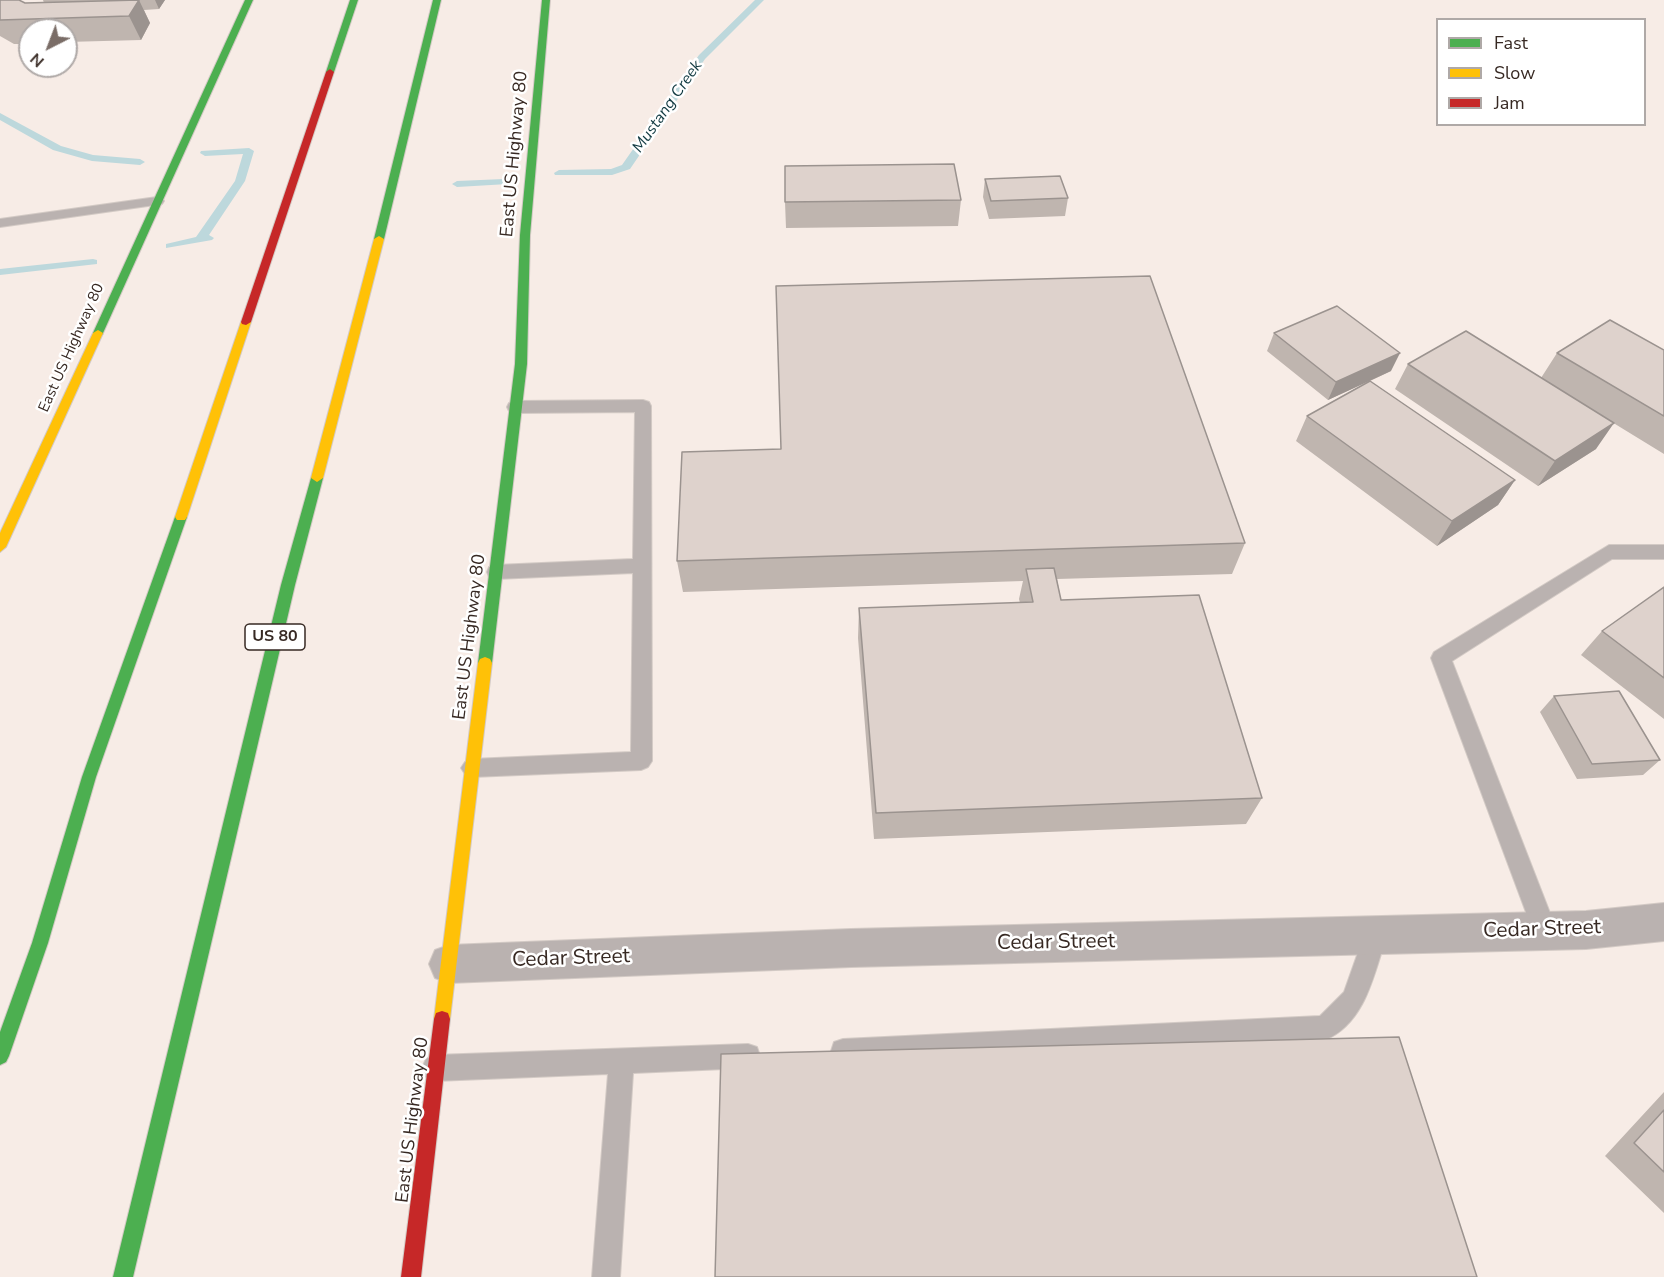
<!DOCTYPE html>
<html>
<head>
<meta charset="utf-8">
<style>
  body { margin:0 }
  #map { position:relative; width:1664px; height:1277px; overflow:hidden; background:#f7ece6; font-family:"Nunito Sans",sans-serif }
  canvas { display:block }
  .legend { position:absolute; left:1436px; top:18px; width:210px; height:108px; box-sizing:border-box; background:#fff; border:2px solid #afa9a7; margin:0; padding:8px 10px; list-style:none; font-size:18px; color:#372923 }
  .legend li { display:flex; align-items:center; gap:12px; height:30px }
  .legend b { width:30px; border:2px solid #afa9a7 }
  .north { position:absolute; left:18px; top:18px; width:60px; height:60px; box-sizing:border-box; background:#fff; border:2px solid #afa9a7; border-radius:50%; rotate:222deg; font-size:16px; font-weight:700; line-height:24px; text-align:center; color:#372923 }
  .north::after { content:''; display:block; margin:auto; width:21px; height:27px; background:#7a6d67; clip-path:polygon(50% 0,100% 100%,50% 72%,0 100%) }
</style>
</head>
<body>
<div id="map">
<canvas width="1664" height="1277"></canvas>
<ul class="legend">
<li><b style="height:8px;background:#4caf50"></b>Fast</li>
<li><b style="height:8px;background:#ffc107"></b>Slow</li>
<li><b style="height:8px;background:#c62828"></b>Jam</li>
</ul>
<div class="north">N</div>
</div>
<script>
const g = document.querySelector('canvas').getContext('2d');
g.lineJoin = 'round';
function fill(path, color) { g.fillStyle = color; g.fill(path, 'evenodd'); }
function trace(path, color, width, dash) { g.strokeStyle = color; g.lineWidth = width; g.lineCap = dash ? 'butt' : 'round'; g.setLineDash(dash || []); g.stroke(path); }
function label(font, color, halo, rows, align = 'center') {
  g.font = font + ' "Nunito Sans",sans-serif'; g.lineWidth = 5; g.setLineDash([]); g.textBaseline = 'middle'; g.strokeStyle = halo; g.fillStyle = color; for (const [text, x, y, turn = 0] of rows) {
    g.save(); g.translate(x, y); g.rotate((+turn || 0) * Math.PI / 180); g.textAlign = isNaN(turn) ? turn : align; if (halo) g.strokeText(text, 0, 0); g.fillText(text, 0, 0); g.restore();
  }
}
fill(new Path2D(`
  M755 0H764L705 59 630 169 612 175H555L554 173 559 170 611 169 622 165 699 55Z
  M0 113 61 146 93 155 140 159 145 162 140 165 92 161 53 150 0 120Z
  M249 148 254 151 245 181 209 235 214 238 212 240 166 248V244L196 237 235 181 243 154 205 156 200 153 201 151Z
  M504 179 509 182 508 184 457 187 452 184 457 181Z
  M93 259 97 260V264L0 275V269Z`), '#bdd8dc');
const lane = new Path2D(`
  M157 197 162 198 164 201 162 204 0 227V219Z
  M643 400 649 402 651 406 652 761 648 767 641 770 472 777 465 774 461 768 465 762 472 759 631 752 633 573 496 579 489 577 487 572 489 567 496 565 633 559 635 412 515 413 509 411 507 407 509 403 515 401Z
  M1609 545H1664V559H1612L1452 661 1557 931 1553 939 1545 942 1537 939 1533 931 1431 658 1434 652Z
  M1375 924 1383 927 1387 935C1374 973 1366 1023 1325 1040L843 1063 834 1060 831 1051 834 1042 843 1039 1320 1016 1344 992 1367 927Z
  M748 1044 757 1047 760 1056 757 1065 748 1068 633 1073 620 1277H592L608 1074 435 1081 426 1077 422 1068 426 1059 435 1055Z`);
const street = new Path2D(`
  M1664 903V941L1586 949 851 967 449 983 435 978 429 964 435 950 449 945 851 929 1586 911Z`);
const fast = new Path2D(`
  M245 0H253L103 333 102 335H94L93 333Z
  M350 0H358L334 72 327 74 326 72Z
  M433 0H441L384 239 379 242 374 239Z
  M542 0H550L530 235 527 364 492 663 490 667H480L478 663 515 364 520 235Z
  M317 474 323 478 295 585 133 1277H113L281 585 311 478Z
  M181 512 187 517 96 777 48 943 9 1056 6 1062 0 1065V1032L32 943 82 777 175 517Z`);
const slow = new Path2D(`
  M379 236 384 239 323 478 317 482 311 478 374 239Z
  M246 319 251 322 187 517 185 520H177L175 517 241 322Z
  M98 330 103 333 6 547 0 552V533L93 333Z
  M485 657 490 659 492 663 450 1019 448 1025 442 1027 436 1025 434 1019 478 663 480 659Z`);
const jam = new Path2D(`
  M330 69 334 72 251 322 246 325 242 324 241 322 326 72Z
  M442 1011 448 1013 450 1019 421 1277H401L434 1019 436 1013Z`);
trace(lane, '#d3cac5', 2);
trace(street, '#d3cac5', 2);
trace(fast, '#d3cac5', 2);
trace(slow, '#d3cac5', 2);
trace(jam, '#d3cac5', 2);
fill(lane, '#bab2b0');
fill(street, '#bab2b0');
fill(fast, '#4caf50');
fill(slow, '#ffc107');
fill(jam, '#c62828');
fill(new Path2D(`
  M0 0 25 3H44L43 0H165L159 9 144 10 150 23 141 40 66 42V30H30V44H14L0 36Z
  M985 179 1068 198 1065 216 989 219 983 197Z
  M961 200 958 226 786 228 785 202Z
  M1274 333 1391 371 1370 381 1515 480 1498 505 1437 546 1296 441 1307 416 1369 381 1328 400 1267 351Z
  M1664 350V454L1602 416 1596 449 1538 486 1395 389 1408 364 1541 378 1557 353Z
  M1245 543 1232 574 1057 579 1061 600 1262 798 1246 824 874 839 858 638 859 608 1020 603 1019 599 1023 581 683 592 677 561Z
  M1664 587V719L1581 655 1602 631Z
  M1554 696 1660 760 1643 775 1577 779 1540 712Z
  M1664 1092V1213L1605 1156Z`), '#bfb5af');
fill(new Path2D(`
  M139 0 150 23 141 40 129 16Z
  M155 0H165L159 9Z
  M1400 353 1391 371 1328 400 1336 382Z
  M1614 423 1596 449 1538 486 1555 461Z
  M1515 480 1498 505 1437 546 1452 521Z`), '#9b938f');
const building = new Path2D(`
  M0 0H19L25 3 139 0 129 16 0 20Z
  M954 164 961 200 785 202V166Z
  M1060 176 1068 198 991 201 985 179Z
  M1150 276 1245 543 677 561 682 452 781 449 776 286Z
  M1337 306 1400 353 1336 382 1274 333Z
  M1610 320 1664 350V416L1557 353Z
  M1466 331 1614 423 1555 461 1408 364Z
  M1370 381 1515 480 1452 521 1307 416Z
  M1054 568 1061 600 1199 595 1262 798 876 813 859 608 1033 602 1026 569Z
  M1664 587V678L1602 631Z
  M1619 691 1660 760 1592 764 1554 696Z
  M1399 1037 1477 1277H715L721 1054Z
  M1664 1110V1172L1634 1143Z`);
fill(building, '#ded2cc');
trace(building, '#9b938f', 1.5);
label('15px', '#372923', '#fff', [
  ["East US Highway 80",72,348,-66]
]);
label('italic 16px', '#103940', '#fff', [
  ["Mustang Creek",668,107,-55]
]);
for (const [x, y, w] of [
  [275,637,60]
]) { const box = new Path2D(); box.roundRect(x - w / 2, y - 13, w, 26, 4.5); g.fillStyle = '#fff'; g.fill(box); trace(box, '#372923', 1.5); }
label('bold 16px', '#372923', null, [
  ["US 80",275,637]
]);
label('18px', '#372923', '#fff', [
  ["East US Highway 80",515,154,-85],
  ["East US Highway 80",470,637,-83],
  ["East US Highway 80",413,1120,-83]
]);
label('21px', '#372923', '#fff', [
  ["Cedar Street",1542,930,-2],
  ["Cedar Street",1056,943,-1],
  ["Cedar Street",571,959,-2]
]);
</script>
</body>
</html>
